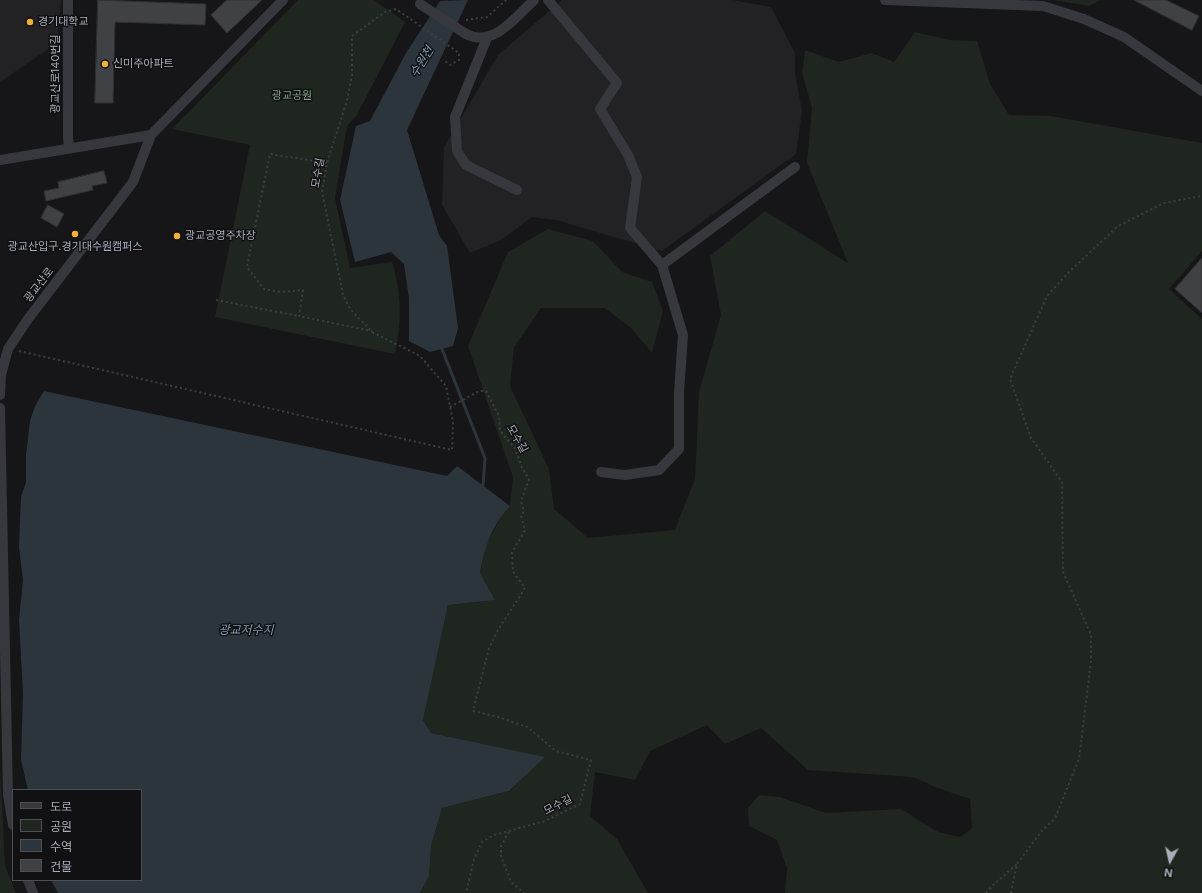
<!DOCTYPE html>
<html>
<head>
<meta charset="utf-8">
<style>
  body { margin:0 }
  #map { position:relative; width:1202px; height:893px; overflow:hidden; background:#161618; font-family:Inter,"Noto Sans KR",sans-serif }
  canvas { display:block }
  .legend { position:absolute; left:12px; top:789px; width:130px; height:92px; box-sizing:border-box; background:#111113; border:1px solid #4d4f55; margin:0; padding:5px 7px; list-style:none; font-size:12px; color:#a8adb8 }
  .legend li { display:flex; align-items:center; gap:8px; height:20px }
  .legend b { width:20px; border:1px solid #4d4f55 }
  .north { position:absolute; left:1150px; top:841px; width:40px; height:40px; -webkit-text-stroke:3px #111113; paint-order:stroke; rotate:188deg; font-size:11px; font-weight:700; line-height:16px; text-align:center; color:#a8adb8 }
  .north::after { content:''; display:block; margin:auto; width:14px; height:18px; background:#a8adb8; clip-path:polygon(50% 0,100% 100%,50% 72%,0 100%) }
</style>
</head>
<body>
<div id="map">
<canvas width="1202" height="893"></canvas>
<ul class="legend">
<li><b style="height:5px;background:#37383d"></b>도로</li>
<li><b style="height:11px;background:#1e261f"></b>공원</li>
<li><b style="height:11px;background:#2c353c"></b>수역</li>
<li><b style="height:11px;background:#404145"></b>건물</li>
</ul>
<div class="north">N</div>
</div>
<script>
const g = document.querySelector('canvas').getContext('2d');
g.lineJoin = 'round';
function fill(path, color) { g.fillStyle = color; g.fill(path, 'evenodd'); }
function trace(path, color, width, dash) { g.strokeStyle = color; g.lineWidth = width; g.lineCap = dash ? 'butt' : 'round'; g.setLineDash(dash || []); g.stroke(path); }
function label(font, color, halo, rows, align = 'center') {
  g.font = font + ' Inter,"Noto Sans KR",sans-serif'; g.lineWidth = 3; g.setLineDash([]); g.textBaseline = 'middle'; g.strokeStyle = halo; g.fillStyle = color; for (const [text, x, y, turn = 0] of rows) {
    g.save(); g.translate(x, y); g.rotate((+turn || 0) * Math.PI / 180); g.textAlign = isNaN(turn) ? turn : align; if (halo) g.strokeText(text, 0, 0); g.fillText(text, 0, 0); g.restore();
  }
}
fill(new Path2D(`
  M0 0H61L57 43 0 82Z
  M562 0H733L771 7 795 53V72L802 111 796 154 662 251 556 220 532 217 501 240 470 253 442 205 444 147 498 55Z`), '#222225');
fill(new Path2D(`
  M298 0H374L405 22 357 115 347 126 335 198 350 268 392 262C402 295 402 320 395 354L215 317 250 145 172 129Z
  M1053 0H1101L1089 6Z
  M915 32 949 40 977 41 990 84 1009 115 1051 116 1202 143V251L1169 289 1202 319V893H785L787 868 777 840 749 826 748 808 759 795 780 797 826 813 901 809 938 832 960 837 972 828 970 799 938 788 913 777 808 770 761 728 725 744 707 725 650 751 635 780 595 772 590 816 617 839 648 893H420L429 876 431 846 442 808 510 791 544 757 431 733 423 720 448 605 495 600 480 573 486 545 502 515 510 506 513 477 468 346 508 252 548 229 593 241 622 272 652 282 663 311 652 353 632 329 605 308H541L514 347 510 386 549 469 554 509 588 538 675 530 695 479 699 392 721 315 710 256 765 211 848 263 807 163 812 108 802 73 805 50 839 62 872 53 894 62Z
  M0 767 5 866 16 893H0Z`), '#1e261f');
fill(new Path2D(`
  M468 0 407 130 439 235 447 246 458 328 453 346 430 352 409 341V298L404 264 391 252 355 262 340 200 356 126 370 121 406 53 440 1Z
  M44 391 447 476 457 466 510 506C491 527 485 547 480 573L495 600 448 605 423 720 431 733 545 757 509 791 442 808 431 846 429 876 420 893H58L51 880H141V790H28L21 760 23 693 19 620 23 580 19 547 21 497 26 482V455L30 421 35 406Z`), '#2c353c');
trace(new Path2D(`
  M442 349 485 458 483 486`), '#2c353c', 3);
const building = new Path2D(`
  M98 0 206 4 205 25 115 22 113 103H95Z
  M227 0H262L227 33 211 15Z
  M1134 0H1166L1199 16 1192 30Z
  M104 171 107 183 92 186 93 190 46 201 44 191 59 188 58 182Z
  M48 205 64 214 57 227 41 218Z
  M1202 258V313L1175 289Z`);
fill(building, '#404145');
trace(building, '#303034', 1);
trace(new Path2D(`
  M466 20 487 17 506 0
  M327 163 270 154 247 267 264 289 281 292 303 290 299 316 372 331
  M216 300 299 316
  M19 351 452 450 453 422 446 386 420 356 372 332 350 309 343 295 322 192 327 163 346 104 352 76V36L385 12 396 9 459 53V60L450 65 444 60
  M450 407 479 391H486L499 416 500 431 515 448 522 468 529 479 521 501 524 511 521 516 525 530 512 553 513 572 525 588 498 630 489 648 473 711 498 717 527 727 556 751 591 760 580 804 545 821 494 835 482 842 474 859 466 893
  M509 832 501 846V856L511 882 524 893
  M986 893 994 884 1017 864
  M1011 893 1017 864 1041 832 1055 818 1079 759 1091 661V635L1063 572 1062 482 1031 438 1010 379 1047 296 1068 273 1118 226 1164 203 1202 196`), '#3d3f44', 2, [2, 3]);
trace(new Path2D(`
  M68 0V137L69 148
  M548 0 617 83 600 109 628 155 637 177 630 228 662 265 683 335 679 392V449L659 470 625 475 601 472
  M885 0 1043 6 1084 19 1124 37 1202 91
  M466 34C493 48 516 17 534 0
  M487 38 455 117 457 151 466 165 517 190
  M0 160 151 135
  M662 265 795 167
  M0 395 1 375 8 349 28 319 133 182 151 135 283 0
  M0 408 8 795 13 825
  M28 880 33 893`), '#37383d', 10);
trace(new Path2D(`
  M420 4 466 34`), '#37383d', 10);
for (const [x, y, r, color] of [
  [30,22,4,"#f2b134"],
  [105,64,4,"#f2b134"],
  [75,234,4,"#f2b134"],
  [177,236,4,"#f2b134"]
]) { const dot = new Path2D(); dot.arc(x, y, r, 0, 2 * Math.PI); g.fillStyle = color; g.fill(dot); trace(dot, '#111113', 1.5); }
label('11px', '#a8adb8', '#111113', [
  ["경기대학교",38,22],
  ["신미주아파트",113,64],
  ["광교공영주차장",185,236],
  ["광교산입구.경기대수원캠퍼스",75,247,"center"]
], 'left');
label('11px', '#a8adb8', '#111113', [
  ["광교산로140번길",56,74,-90],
  ["모수길",318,173,-80],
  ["광교산로",39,285,-52],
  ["모수길",517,439,60],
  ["모수길",558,805,-27]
]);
label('11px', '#7fa381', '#111113', [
  ["광교공원",292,96]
]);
label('italic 12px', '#7f9bb3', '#111113', [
  ["수원천",422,62,-58],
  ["광교저수지",246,630]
]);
</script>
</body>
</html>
